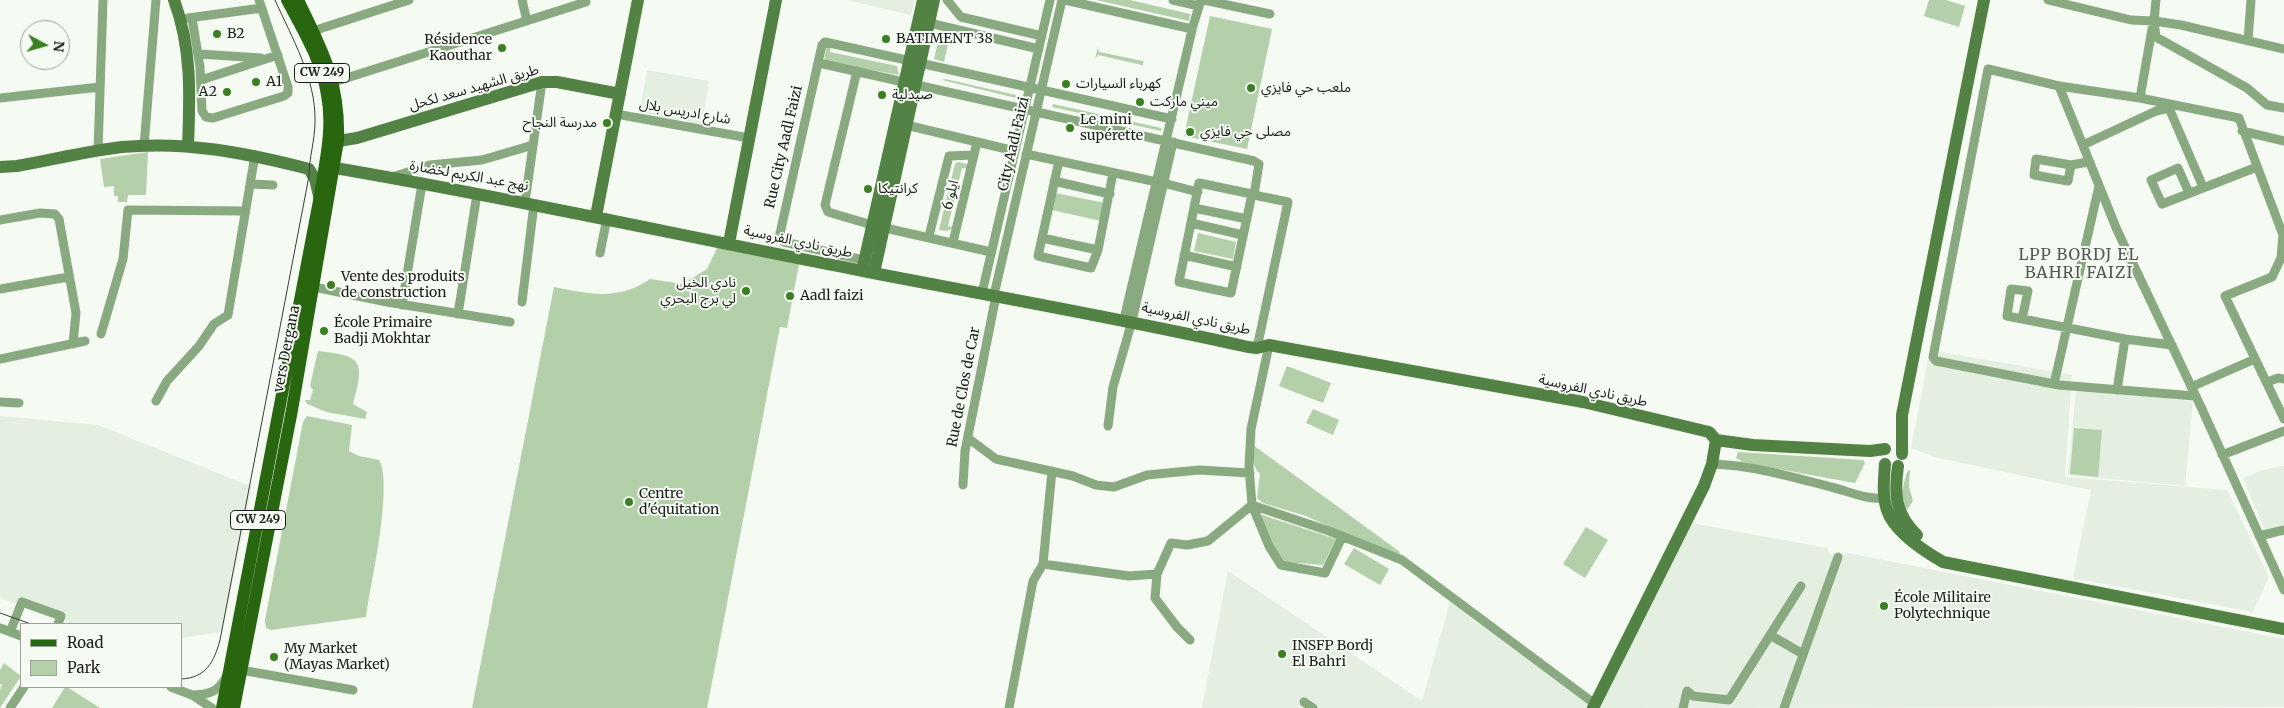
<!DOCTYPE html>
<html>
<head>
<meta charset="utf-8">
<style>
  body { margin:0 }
  #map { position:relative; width:2284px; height:708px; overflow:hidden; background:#f5faf3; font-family:Merriweather,serif }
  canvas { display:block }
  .legend { position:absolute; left:20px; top:623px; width:162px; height:65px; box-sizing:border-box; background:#f5faf3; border:1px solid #9ea29d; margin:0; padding:6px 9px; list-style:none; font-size:15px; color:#1c1e1b }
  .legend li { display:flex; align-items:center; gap:10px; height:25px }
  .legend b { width:25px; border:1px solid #9ea29d }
  .north { position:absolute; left:20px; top:20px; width:50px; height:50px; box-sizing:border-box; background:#f5faf3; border:1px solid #9ea29d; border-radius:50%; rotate:96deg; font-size:14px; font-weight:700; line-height:20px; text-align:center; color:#1c1e1b }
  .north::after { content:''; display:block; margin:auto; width:18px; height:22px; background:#3a7f22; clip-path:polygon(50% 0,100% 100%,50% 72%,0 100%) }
</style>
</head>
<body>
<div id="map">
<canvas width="2284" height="708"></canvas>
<ul class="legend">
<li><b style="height:6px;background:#296610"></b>Road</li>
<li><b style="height:14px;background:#b3d0ab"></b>Park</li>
</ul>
<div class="north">N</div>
</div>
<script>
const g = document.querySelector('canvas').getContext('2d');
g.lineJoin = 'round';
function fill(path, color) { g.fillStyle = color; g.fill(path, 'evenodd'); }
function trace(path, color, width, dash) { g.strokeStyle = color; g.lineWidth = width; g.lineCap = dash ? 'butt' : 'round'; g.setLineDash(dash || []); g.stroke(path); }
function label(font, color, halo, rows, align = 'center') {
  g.font = font + ' Merriweather,"Noto Sans Arabic",serif'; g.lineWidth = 4; g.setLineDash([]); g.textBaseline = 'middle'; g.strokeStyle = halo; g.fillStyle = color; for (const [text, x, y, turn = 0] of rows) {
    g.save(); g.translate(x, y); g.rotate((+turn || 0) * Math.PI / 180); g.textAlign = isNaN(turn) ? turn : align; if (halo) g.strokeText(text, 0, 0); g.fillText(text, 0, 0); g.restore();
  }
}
fill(new Path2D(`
  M847 0H915L911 15Z
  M647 70 709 81 702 125 639 115Z
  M1930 350 2072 375 2065 477 2227 490 2269 577 2253 612 2073 578 2091 490 1938 458 1911 448Z
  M2076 390 2193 401 2185 486 2068 475Z
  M0 416 98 425 252 487 222 632 181 638V624H72L0 598Z
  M2284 466V525L2265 531 2243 478 2262 470Z
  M1691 523 1827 548 1829 554 1838 557 1848 553 2284 639V707L1599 708Z
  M1228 571 1422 701 1450 602 1589 705 1587 708H1202Z`), '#e4eee1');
fill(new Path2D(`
  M1096 0H1130L1190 14 1189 21Z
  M1929 0H1946L1965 6 1959 27 1924 16Z
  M1210 16 1272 29 1247 149 1184 136Z
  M938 42 948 44 944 62 934 59Z
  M827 44 831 46 830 52 897 66 899 75 824 62Z
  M1098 47 1099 52 1143 61 1144 58 1142 68V65L1098 55 1095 59Z
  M945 79 1016 95V98L942 80Z
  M1053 104 1161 128V131L1052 107Z
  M148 152 146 195H128L127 202H118V196H114V186L104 187 100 159Z
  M958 162 967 164 968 169 962 168 948 226 954 228 947 231 939 230 955 164Z
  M1055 193 1105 203 1101 221 1052 210Z
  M1198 233 1236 242 1233 259 1194 251Z
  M719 244 799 264 787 328 780 327 707 708H472L554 287C589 294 619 301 650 279L683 284 707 269Z
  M318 351C363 356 365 361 353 404L367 412 365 419 327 412 307 404 305 400H310L313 390 310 386Z
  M1287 366 1331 383 1323 403 1279 386Z
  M1313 409 1339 420 1333 435 1306 423Z
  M307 416 352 425 349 451 359 456 379 460C393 484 372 578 367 610L366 617 271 630 266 628 265 620 303 422Z
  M2074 428 2102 430 2098 477 2070 474Z
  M1253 445 1400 552 1399 554 1345 534 1306 516 1263 503 1257 498 1260 474C1251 465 1253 457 1253 445Z
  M1738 452 1863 460 1865 463 1855 483 1745 463 1736 458Z
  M1910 470 1909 487 1913 501 1907 510C1898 499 1904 484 1907 472Z
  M1259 514 1336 539 1323 565 1285 562 1280 558 1258 515Z
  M1586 527 1608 540 1585 578 1563 564Z
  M1354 548 1389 569 1380 585 1344 564Z
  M4 663 21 676 0 708V689L2 685 0 684V670Z
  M65 687H67L100 708H52Z`), '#b3d0ab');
trace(new Path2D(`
  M522 0 527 21
  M947 0 961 17 1042 36
  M1065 0 1192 29
  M1173 0 1199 6
  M1204 0 1270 14
  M2048 0 2131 20 2154 21
  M2156 0 2154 21 2181 25 2284 49
  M188 18 262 8
  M192 18 200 67 202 111 206 117 213 118 284 96 288 93V87L259 0
  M2154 21 2156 37 2247 88 2267 105 2284 108
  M925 22 1039 49
  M313 31 409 0
  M2248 41 2251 0
  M199 54 261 58
  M819 63 1254 161 1259 164 1254 195
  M857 71 825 205 828 212 872 225 991 252
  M201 80 278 55
  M334 82 586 2
  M2059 86 2140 98 2152 29
  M0 98 100 87
  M2140 98 2239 118 2283 235 2281 258 2272 277 2225 296 2284 419
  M616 114 749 138
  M906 125 1015 151
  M2242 131 2284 141
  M2083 145 2156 111 2169 108 2203 187
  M144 146 156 0
  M98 151 103 0
  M1026 154 1157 182
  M1059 161 1038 256 1091 268 1098 250 1113 173
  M2071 165 2068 181 2034 175 2036 159 2071 165 2088 162
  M392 177 430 165 482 160 533 145
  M1054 181 1110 194
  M1163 183 1198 192
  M250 184 273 185
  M2189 193 2178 168 2151 180 2162 204 2257 167
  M1252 194 1231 293 1179 282 1199 183 1252 194 1254 195 1288 202 1257 348
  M525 202 542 82
  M1194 208 1247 219
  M0 220 40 213 55 214 59 219 76 313 73 344
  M1191 223 1243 235
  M929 236 949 156 974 155 977 142
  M1042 238 1098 250
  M953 242 974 155
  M600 253 607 218
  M1184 255 1237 267
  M868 261 784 242 779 238 822 45 825 42 1172 119
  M314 287 387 302 510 322
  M0 289 68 277
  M982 293 1050 0
  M522 302 534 204
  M402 305 422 184
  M458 314 477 194
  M1124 319 1193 26 1201 0
  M2022 319 2028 291 2011 289 2007 316 2125 339 2172 345
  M101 334 123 259 128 210 244 211
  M1269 345 1251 429 1249 467 1252 505 1329 531 1402 560 1595 704
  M0 359 85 341
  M2267 382 2278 378 2284 379
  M2054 384 2099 186
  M2191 387 2255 359
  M2117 390 2125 339
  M2195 396 2059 385 1936 361 1933 357 1988 69 2059 86 2117 230 2201 407 2284 590
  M156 401 167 381 199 346 214 324 228 315 255 155
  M0 402 19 403
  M1108 426 1113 387 1132 321 1173 142
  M968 438 996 459 1073 476 1096 485 1114 487 1147 475 1199 470 1250 473
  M2222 455 2284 431
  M1712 464C1751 465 1793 477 1831 487 1848 491 1866 500 1884 498
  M1052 471 1043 564 1129 576 1157 574
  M963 485 965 451 995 301 994 295 1062 0
  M2259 536 2284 530
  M0 628 21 636
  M10 632 22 602 61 616 58 624
  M1770 635 1803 654
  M1190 640 1177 627 1155 598 1157 574 1171 543 1187 545 1208 541 1252 505 1269 546 1281 565 1325 573 1342 537
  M241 670 353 690
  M171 687 192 695 212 708
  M192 695C208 695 218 692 226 677
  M1304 702 1313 708
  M10 708 24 687
  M1009 708 1033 581 1043 564
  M1683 708 1687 691 1693 696 1729 700 1801 586
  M1784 708 1838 557`), '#89aa80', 9);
trace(new Path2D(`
  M174 0C192 48 190 96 188 146
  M338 141 357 138 542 82H557L620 94
  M0 167 17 166C52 160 87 151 122 147 187 141 247 153 309 169L315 179 319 196
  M335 168C512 198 687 237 863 271 991 296 1120 318 1248 347L1257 348 1269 345 1583 402 1709 432 1716 440 1712 464 1704 486 1593 708
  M596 216 638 0
  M729 243 776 0
  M862 271 923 0
  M874 273 934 0
  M1716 440 1753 445 1870 451 1885 449
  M1902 454V415L1984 0
  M1885 464C1884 479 1882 495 1887 510 1894 532 1924 551 1943 562L2284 629
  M1898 466C1894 494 1895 514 1917 535`), '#538344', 12);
trace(new Path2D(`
  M222 708 319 201C324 167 334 130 327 95 322 61 303 30 287 0
  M234 708 292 410 338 141C340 83 323 51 298 0`), '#296610', 12);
trace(new Path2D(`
  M0 613 31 624
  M181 679C206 678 214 662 220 640L309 176C309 158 315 140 315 121 316 79 292 38 275 0`), '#3b3d3a', 1);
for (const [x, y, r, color] of [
  [217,34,5,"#3a7f22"],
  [886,39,5,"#3a7f22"],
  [502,48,5,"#3a7f22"],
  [256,82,5,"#3a7f22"],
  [1066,84,5,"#3a7f22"],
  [1251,88,5,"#3a7f22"],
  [227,92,5,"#3a7f22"],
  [882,95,5,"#3a7f22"],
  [1140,102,5,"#3a7f22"],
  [607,123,5,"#3a7f22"],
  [1070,128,5,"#3a7f22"],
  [1190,132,5,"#3a7f22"],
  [868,189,5,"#3a7f22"],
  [331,285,5,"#3a7f22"],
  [746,291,5,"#3a7f22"],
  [790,296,5,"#3a7f22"],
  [324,331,5,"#3a7f22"],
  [629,502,5,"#3a7f22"],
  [1884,606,5,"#3a7f22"],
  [1282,654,5,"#3a7f22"],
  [274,657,5,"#3a7f22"]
]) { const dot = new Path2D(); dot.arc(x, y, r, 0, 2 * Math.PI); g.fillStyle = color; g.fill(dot); trace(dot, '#f5faf3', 2); }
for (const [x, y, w] of [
  [322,73,55],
  [258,520,55]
]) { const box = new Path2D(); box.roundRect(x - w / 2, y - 9.5, w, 19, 4); g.fillStyle = '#f5faf3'; g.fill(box); trace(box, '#1c1e1b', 1); }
label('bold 12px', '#1c1e1b', null, [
  ["CW 249",322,73],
  ["CW 249",258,520]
]);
label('14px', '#1c1e1b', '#f5faf3', [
  ["B2",227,34],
  ["BATIMENT 38",896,39],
  ["Résidence",492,40,"right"],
  ["Kaouthar",492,56,"right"],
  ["A1",266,82],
  ["كهرباء السيارات",1076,84],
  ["ملعب حي فايزي",1261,88],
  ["A2",217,92,"right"],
  ["صيدلية",892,95],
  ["ميني ماركت",1150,102],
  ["Le mini",1080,120],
  ["supérette",1080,136],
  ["مدرسة النجاح",597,123,"right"],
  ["مصلى حي فايزي",1200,132],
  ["كرانتيكا",878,189],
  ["Vente des produits",341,277],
  ["de construction",341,293],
  ["نادي الخيل",736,283,"right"],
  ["لي برج البحري",736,299,"right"],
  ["Aadl faizi",800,296],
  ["École Primaire",334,323],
  ["Badji Mokhtar",334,339],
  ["Centre",639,494],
  ["d'équitation",639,510],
  ["École Militaire",1894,598],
  ["Polytechnique",1894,614],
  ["INSFP Bordj",1292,646],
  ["El Bahri",1292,662],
  ["My Market",284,649],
  ["(Mayas Market)",284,665]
], 'left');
label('14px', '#1c1e1b', '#f5faf3', [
  ["طريق الشهيد سعد لكحل",474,88,-16],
  ["شارع ادريس بلال",685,112,10],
  ["City Aadl Faizi",1014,144,-77],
  ["Rue City Aadl Faizi",784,147,-77],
  ["نهج عبد الكريم لخضارة",469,176,10],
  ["ايلو 6",951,195,-77],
  ["طريق نادي الفروسية",798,242,12],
  ["طريق نادي الفروسية",1196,319,12],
  ["vers Dergana",287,349,-79],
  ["Rue de Clos de Car",964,387,-79],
  ["طريق نادي الفروسية",1593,391,12]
]);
g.letterSpacing = '1px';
label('16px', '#535852', '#f5faf3', [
  ["LPP BORDJ EL",2079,255],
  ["BAHRI FAIZI",2079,273]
]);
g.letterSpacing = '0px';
</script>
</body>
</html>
